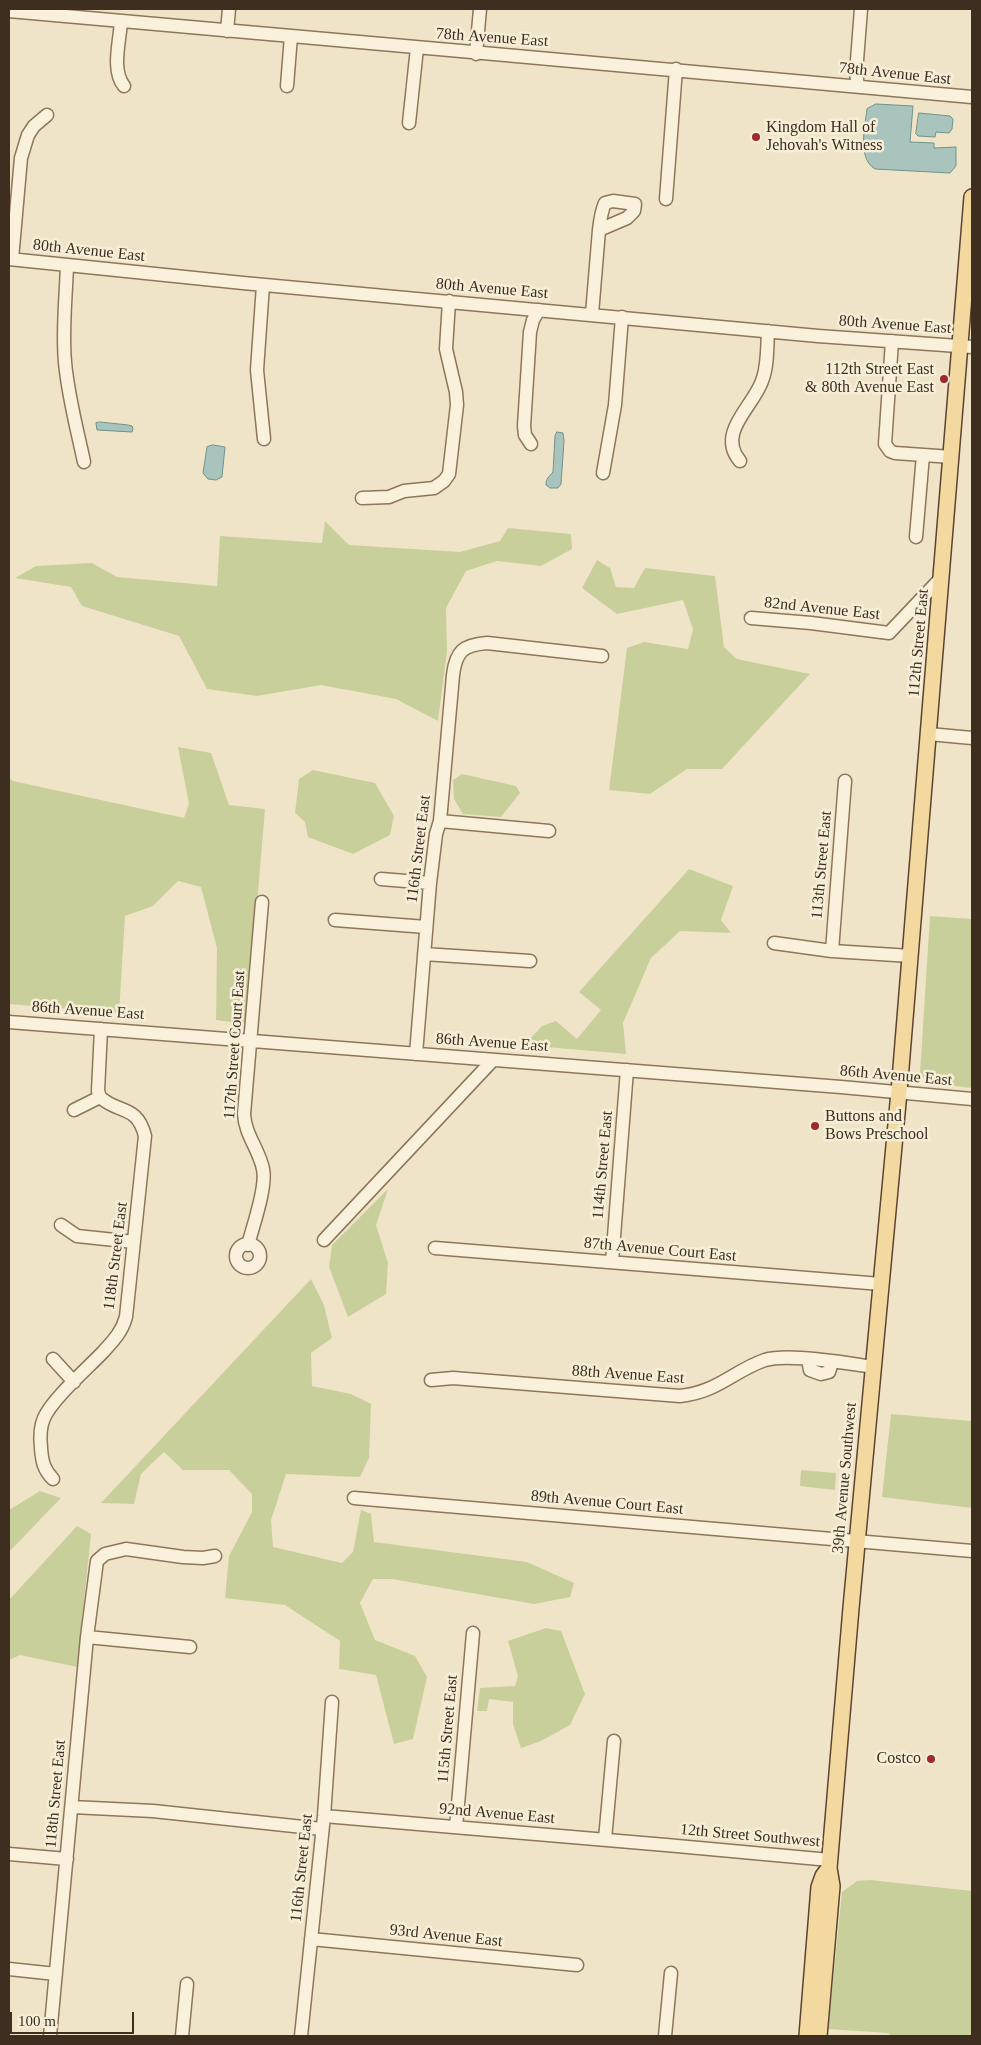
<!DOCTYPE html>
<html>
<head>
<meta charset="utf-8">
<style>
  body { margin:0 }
  #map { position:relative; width:981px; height:2045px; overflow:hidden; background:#f0e4c8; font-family:Georgia,serif }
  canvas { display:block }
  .frame { position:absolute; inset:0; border:10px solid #3d2e20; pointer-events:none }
  .scale { position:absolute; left:10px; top:2012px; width:124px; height:22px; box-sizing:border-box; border:2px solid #3d2e20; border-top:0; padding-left:6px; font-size:15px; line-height:18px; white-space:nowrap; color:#3d2e20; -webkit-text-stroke:4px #f7eed8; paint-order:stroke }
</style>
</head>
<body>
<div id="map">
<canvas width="981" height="2045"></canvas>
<div class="frame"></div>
<div class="scale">100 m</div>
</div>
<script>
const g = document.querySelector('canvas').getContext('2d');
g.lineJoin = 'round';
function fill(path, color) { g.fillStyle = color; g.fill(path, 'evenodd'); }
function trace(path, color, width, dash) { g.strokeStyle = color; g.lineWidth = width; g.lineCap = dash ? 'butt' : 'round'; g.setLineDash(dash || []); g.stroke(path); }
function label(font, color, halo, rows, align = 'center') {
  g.font = font + ' Georgia,serif'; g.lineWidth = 5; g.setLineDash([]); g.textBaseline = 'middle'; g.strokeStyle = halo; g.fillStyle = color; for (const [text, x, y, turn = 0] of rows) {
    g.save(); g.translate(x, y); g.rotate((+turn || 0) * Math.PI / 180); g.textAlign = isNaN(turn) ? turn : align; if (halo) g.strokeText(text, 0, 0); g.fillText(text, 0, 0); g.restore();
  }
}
fill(new Path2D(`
  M325 521 349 545 460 552 500 541 508 528 571 534 572 549 541 566 497 561 466 571 446 608 447 651 438 721 396 699 321 685 257 696 207 689 179 636 82 606 71 587 15 578 36 566 92 563 117 577 217 586 220 536 322 543Z
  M597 560 610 568 616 587 634 588 645 568 715 576 724 647 737 659 810 674 722 769H687L650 794 609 790 627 648 644 642 688 649 693 629 683 600 617 614 582 588Z
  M178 747 211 753 229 805 265 809 247 1024 216 1020 217 948 201 887 178 881 153 906 125 916 119 1013 9 1004V778L13 781 184 818 189 804Z
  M313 770 375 783 394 816 390 835 353 854 308 837 305 822 295 813 299 779Z
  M462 774 516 786 520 793 501 817 463 814 454 799 453 780Z
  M689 869 733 886 721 920 731 933 680 931 651 958 623 1023 626 1054 524 1045 542 1026 556 1021 577 1039 601 1010 579 992Z
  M930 916 972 919V1088L927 1083 920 1073Z
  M388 1189 376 1225 388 1263 386 1294 348 1317 329 1267 332 1245Z
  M311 1279 324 1305 332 1338 311 1353 312 1386 351 1394 371 1404 369 1458 360 1477 286 1474 271 1520 273 1547 342 1563 353 1552 361 1510 371 1514 374 1542 527 1562 574 1583 570 1597 534 1604 392 1579H373L360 1603 375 1640 415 1656 427 1677 413 1739 394 1744 376 1675 339 1669 340 1641 285 1605 225 1598 229 1556 252 1512V1494L229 1470H183L164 1452 141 1474 134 1504 101 1503Z
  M891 1414 972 1421V1508L882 1497Z
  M801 1470 836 1473 835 1490 800 1486Z
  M40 1491 61 1498 9 1552V1510Z
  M77 1526 91 1534 77 1667 20 1655 9 1660V1600Z
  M546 1628 561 1631 585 1694 570 1725 541 1741 521 1748 513 1724V1702L489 1699 487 1711H477L480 1688 515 1686 518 1676 508 1641Z
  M870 1880 972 1891V2036H891L888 2033 828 2029 842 1892 857 1881Z`), '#c9cf9b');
const water = new Path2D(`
  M876 104 913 106 910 142 934 143V148L956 147V166L950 173 875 169C857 158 865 127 867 109Z
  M919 113 950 116 953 119 952 129 949 133 936 132 935 137 918 136 916 134Z
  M100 422 128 425 132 426 133 429 132 432 97 430 96 423Z
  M557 432 563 433 564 441 561 484 558 488H550L546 485C546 478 549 477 553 472L555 436Z
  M213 445 225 447 222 477 216 480 208 479 203 473 207 447Z`);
fill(water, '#a9c4bc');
trace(water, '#6f938a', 1);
const minor = new Path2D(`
  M9 11C330 41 651 66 972 97
  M121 21C120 41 111 70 124 86
  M227 31 229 9
  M476 54 480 9
  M287 86 291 36
  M858 86 856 73 861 9
  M409 123 417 48
  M666 199 676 69
  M9 259 243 283 818 336 972 347
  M12 259 21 158 28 135 34 126 47 115
  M67 265C66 297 62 330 65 362 68 396 77 429 84 462
  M263 285 257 370 264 439
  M592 314 599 230C600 221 601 212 605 203L613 201 635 204 634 211 627 218 599 230
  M892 341 885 444 890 451 895 453 952 457
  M531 444 525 435 524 426 530 332 533 320 539 310
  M740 461C716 433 753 407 762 381 768 366 767 347 768 331
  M603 473 615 405 622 317
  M362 498 389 497 404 491 434 488 444 481 449 474 457 405 456 392 446 349 449 301
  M916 537 923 455
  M751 618 811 623 889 633 942 577
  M929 734 972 738
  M440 821 549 831
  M381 879 430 883
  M335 920 426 927
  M774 943 832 951 911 956
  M832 951 845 781
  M424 954 530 961
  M9 1022 841 1087 972 1099
  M416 1054 430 883 436 834 440 821 453 675C456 651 463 645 487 643L602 656
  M100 1097 98 1091 101 1029
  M74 1110 100 1097
  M61 1225 77 1236 134 1242
  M324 1240 493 1060
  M236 1256a12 12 0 1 1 24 0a12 12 0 1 1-24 0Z
  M248 1245C253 1226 267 1186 263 1169 259 1149 245 1135 244 1114L262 902
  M435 1248 881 1284
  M612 1262 627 1070
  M53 1359 74 1382
  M808 1360 810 1370 821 1374 829 1372 832 1362
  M431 1380 453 1378 680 1396C718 1392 733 1371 765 1360 788 1353 848 1363 873 1367
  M53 1479C44 1470 42 1462 41 1448 40 1439 40 1427 44 1418 52 1399 88 1368 103 1352 113 1341 122 1332 126 1317L145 1136C137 1104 118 1114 100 1097
  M354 1498 972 1551
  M87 1637 190 1647
  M72 1807 153 1811 322 1829
  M324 1816 666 1845 830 1860
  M456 1827 473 1633
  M605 1839 614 1741
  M9 1854 67 1859
  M311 1939 577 1965
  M9 1969 56 1974
  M50 2036 87 1637 97 1561 105 1554 126 1549 183 1557 203 1558 215 1556
  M182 2036 187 1984
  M301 2036 324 1816 332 1702
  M665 2036 671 1973`);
const major = new Path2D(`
  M807 2036 819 1887 823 1876 829 1868
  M819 2036 832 1886 829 1868 851 1608 899 1092 972 197`);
trace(minor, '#8d765c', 15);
trace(major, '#5b4430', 18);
trace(minor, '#faf1dc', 12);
trace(major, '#f3d9a0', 15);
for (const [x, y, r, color] of [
  [756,137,5,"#9e2a2b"],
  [944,379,5,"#9e2a2b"],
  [815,1126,5,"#9e2a2b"],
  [931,1759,5,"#9e2a2b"]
]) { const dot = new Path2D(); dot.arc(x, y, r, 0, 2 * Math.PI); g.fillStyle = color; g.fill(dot); trace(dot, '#f7eed8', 2); }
label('16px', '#3d2e20', '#f7eed8', [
  ["78th Avenue East",492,38,4],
  ["78th Avenue East",895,74,6],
  ["80th Avenue East",89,251,6],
  ["80th Avenue East",492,289,5],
  ["80th Avenue East",895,325,4],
  ["82nd Avenue East",822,609,6],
  ["112th Street East",919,643,-85],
  ["116th Street East",419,849,-83],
  ["113th Street East",822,865,-85],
  ["86th Avenue East",88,1011,4],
  ["86th Avenue East",492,1043,4],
  ["117th Street Court East",235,1045,-86],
  ["86th Avenue East",896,1076,5],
  ["114th Street East",603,1165,-85],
  ["87th Avenue Court East",660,1250,5],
  ["118th Street East",116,1256,-83],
  ["88th Avenue East",628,1375,4],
  ["39th Avenue Southwest",845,1478,-85],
  ["89th Avenue Court East",607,1503,5],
  ["115th Street East",448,1729,-85],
  ["118th Street East",56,1794,-85],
  ["92nd Avenue East",497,1814,5],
  ["12th Street Southwest",750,1836,5],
  ["116th Street East",302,1868,-84],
  ["93rd Avenue East",446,1936,6]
]);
label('16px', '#3d2e20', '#f7eed8', [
  ["Kingdom Hall of",766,128],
  ["Jehovah's Witness",766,146],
  ["112th Street East",934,370,"right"],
  ["& 80th Avenue East",934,388,"right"],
  ["Buttons and",825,1117],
  ["Bows Preschool",825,1135],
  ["Costco",921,1759,"right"]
], 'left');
</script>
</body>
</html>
